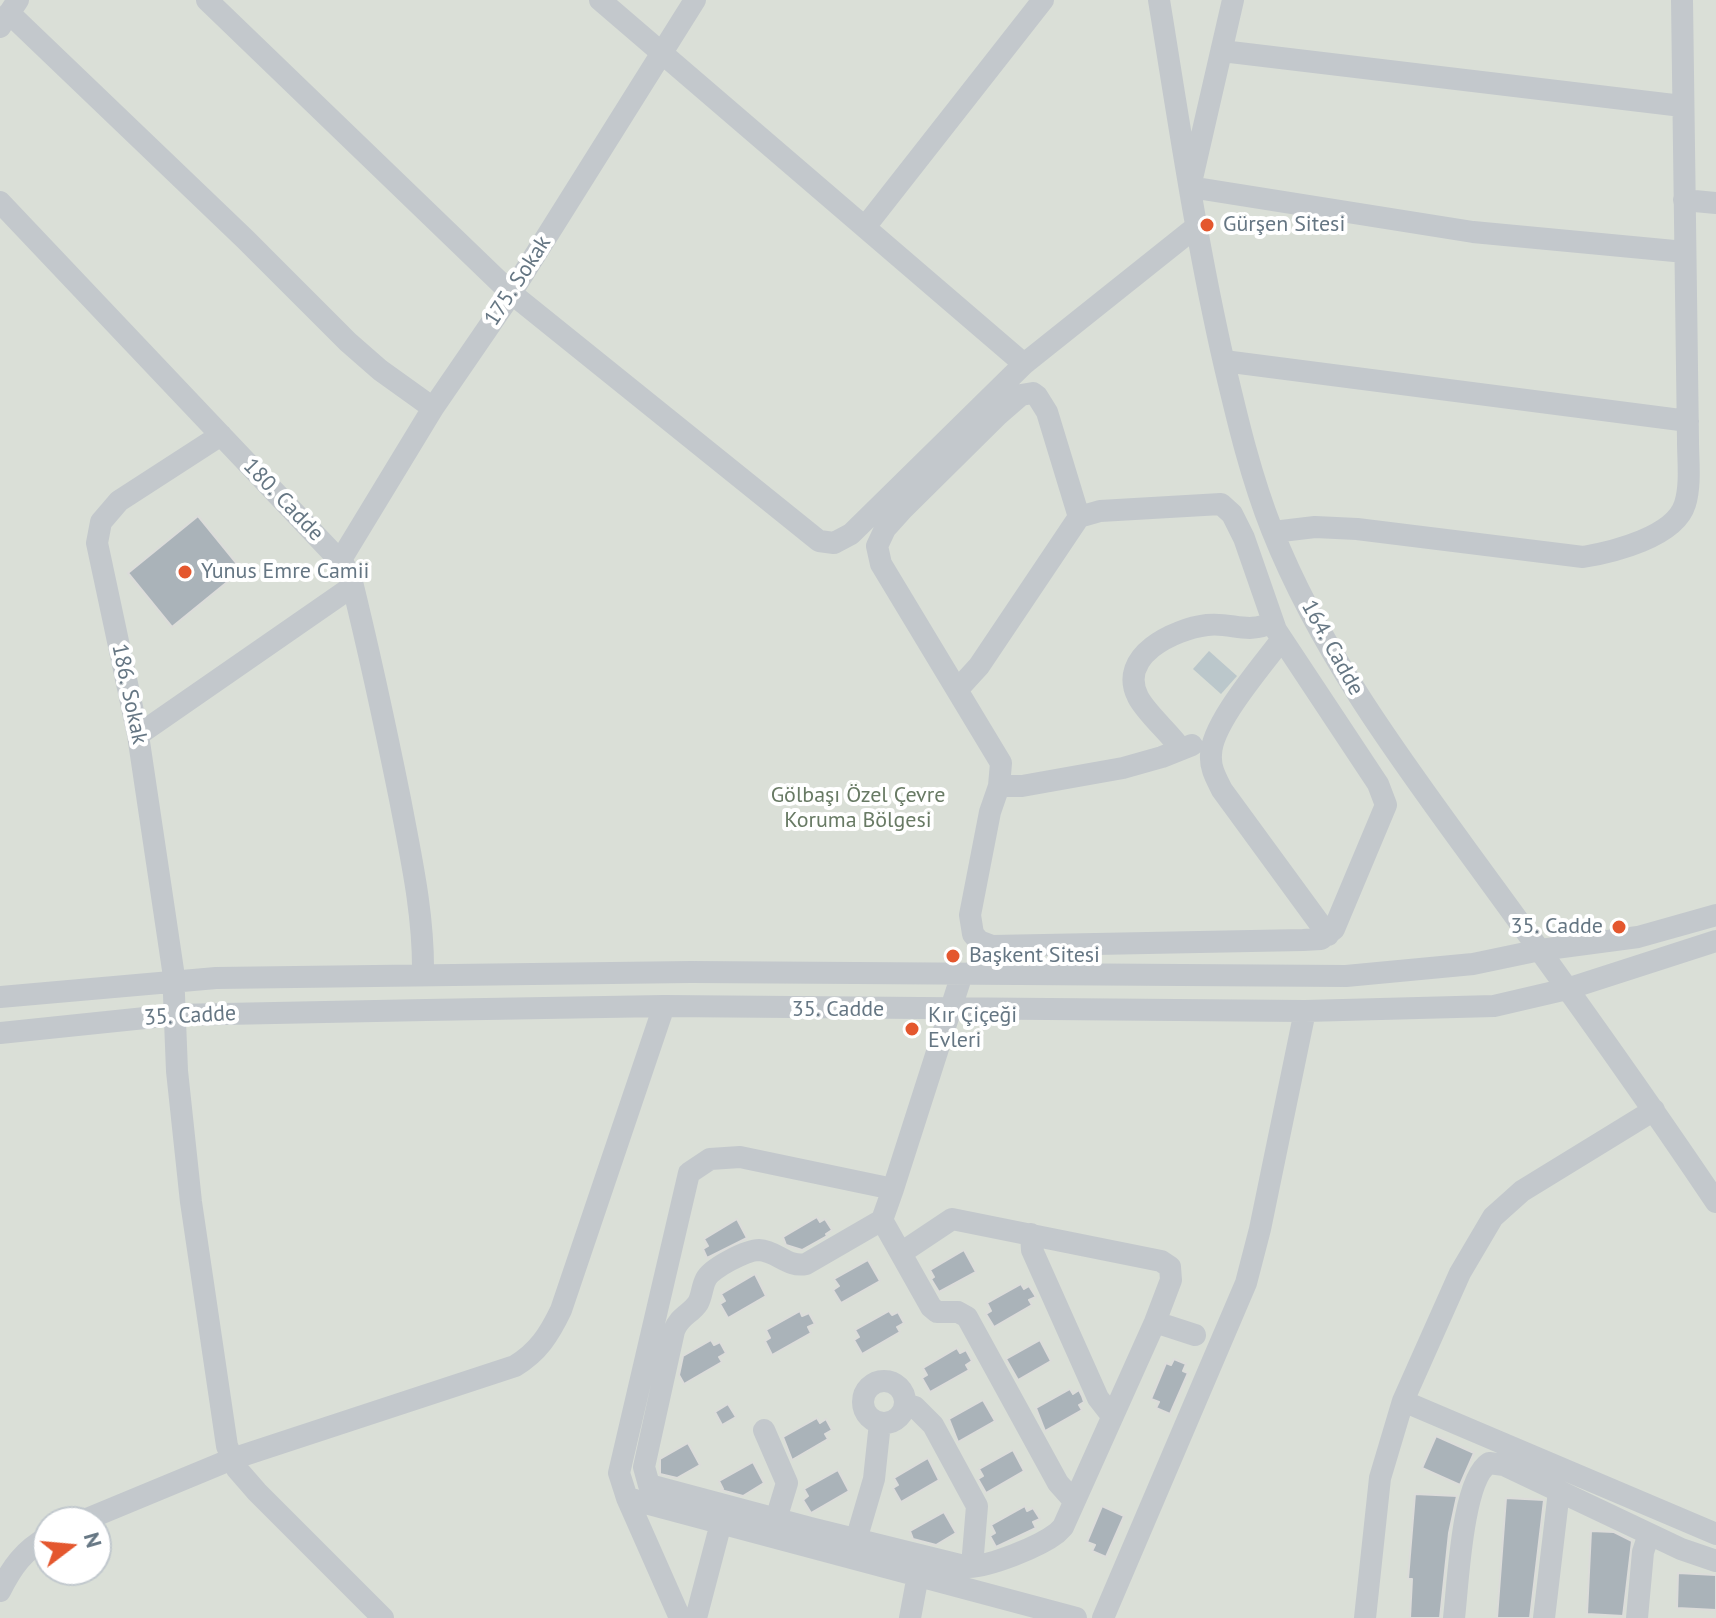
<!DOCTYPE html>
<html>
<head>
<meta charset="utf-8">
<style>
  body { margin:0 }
  #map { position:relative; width:1716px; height:1618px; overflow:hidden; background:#fafaf8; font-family:"PT Sans",sans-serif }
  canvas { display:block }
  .north { position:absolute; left:32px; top:1506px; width:80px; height:80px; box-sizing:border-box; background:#fff; border:2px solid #c1c8cd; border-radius:50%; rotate:74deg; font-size:22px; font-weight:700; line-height:32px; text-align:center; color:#657683 }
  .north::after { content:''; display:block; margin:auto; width:28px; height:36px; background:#e4572e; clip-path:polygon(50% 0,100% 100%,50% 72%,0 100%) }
</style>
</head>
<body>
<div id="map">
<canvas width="1716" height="1618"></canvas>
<div class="north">N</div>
</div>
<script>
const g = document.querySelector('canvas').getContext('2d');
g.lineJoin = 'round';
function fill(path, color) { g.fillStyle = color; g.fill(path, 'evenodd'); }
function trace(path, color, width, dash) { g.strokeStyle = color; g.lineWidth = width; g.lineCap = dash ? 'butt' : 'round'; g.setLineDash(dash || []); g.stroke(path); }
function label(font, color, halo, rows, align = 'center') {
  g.font = font + ' "PT Sans",sans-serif'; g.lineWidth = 8; g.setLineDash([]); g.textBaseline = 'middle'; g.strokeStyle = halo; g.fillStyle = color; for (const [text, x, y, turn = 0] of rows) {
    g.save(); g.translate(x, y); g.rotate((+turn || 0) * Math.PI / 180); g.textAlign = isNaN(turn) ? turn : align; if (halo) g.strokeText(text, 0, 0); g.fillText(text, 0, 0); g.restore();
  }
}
fill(new Path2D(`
  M0 0H1716V1618H0ZM48 1522H96V1570H48Z`), '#dadfd7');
fill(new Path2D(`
  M1209 651 1237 676 1221 694 1193 669Z`), '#bbc7cb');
const building = new Path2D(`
  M198 516 242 570 172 627 128 573Z
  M817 1217 820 1222 825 1219 832 1230 826 1234 827 1236 802 1250 786 1245 783 1237Z
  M737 1219 747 1238 707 1258 703 1249 708 1246 704 1239Z
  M964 1250 976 1272 939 1292 931 1279 934 1277 930 1270Z
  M868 1260 880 1281 841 1303 833 1290 839 1286 834 1279Z
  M755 1274 766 1296 728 1318 720 1304 725 1301 721 1294Z
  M1021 1284 1024 1289 1029 1286 1036 1297 1029 1300 1032 1305 994 1327 986 1314 991 1311 987 1303Z
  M800 1311 802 1316 809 1313 815 1324 808 1327 811 1333 772 1355 765 1341 770 1338 766 1330Z
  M889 1311 892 1315 898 1312 904 1323 897 1327 900 1332 862 1354 854 1340 859 1337 855 1330Z
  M711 1340 714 1345 720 1342 726 1353 719 1357 722 1362 684 1384 679 1375 683 1356Z
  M1040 1340 1051 1361 1018 1380 1006 1359Z
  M957 1348 960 1353 966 1350 972 1361 966 1365 969 1370 930 1392 922 1378 927 1375 923 1368Z
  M1174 1359 1186 1364 1183 1371 1188 1373 1170 1414 1156 1408 1159 1402 1151 1399 1166 1363 1171 1365Z
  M1070 1389 1073 1394 1079 1390 1082 1396 1084 1402 1079 1405 1082 1410 1045 1431 1036 1408Z
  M983 1400 995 1421 958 1442 949 1419Z
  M728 1404 736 1417 722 1425 715 1412Z
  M817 1418 820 1423 826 1419 832 1430 825 1434 828 1439 792 1460 783 1437Z
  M1436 1436 1474 1453 1460 1485 1422 1468Z
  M688 1443 700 1465 677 1478 660 1474V1459Z
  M1013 1450 1024 1471 986 1493 978 1479 983 1476 979 1469Z
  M928 1458 939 1480 901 1502 893 1488 898 1485 894 1478Z
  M753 1462 764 1483 743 1496 721 1490 723 1489 719 1481Z
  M838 1470 849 1491 811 1513 803 1500 808 1496 804 1489Z
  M1415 1494 1457 1496 1449 1533 1440 1618H1410L1412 1579H1408Z
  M1506 1498 1544 1500 1530 1618H1497Z
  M1025 1506 1027 1511 1033 1508 1040 1519 1033 1522 1036 1528 996 1547 990 1536 995 1533 991 1525Z
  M1102 1506 1124 1516 1106 1557 1092 1551 1095 1545 1087 1542Z
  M944 1512 956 1533 936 1545 913 1539 910 1531Z
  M1591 1531 1614 1532 1632 1541 1623 1616 1587 1614Z
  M1678 1573 1716 1575V1610L1677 1608Z`);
fill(building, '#aab3b9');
trace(building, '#dcdcda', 2);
trace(new Path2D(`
  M207 0 511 293 819 541 834 543 851 534 1024 364 1197 226
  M600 0 1024 364
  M1159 0C1179 123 1197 246 1225 367 1238 422 1251 477 1272 530 1324 661 1411 773 1493 886 1569 990 1644 1095 1716 1202
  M1233 0 1190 187 1473 232 1685 252
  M9 13 245 239 348 342 380 370 433 408
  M0 27 18 0
  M1222 51 1682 106
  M1684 200 1716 203
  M0 202 344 565 351 578C369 651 385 725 400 799 411 857 424 915 423 975
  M865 227 1043 0
  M1224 361 1688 421
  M221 435 119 501 101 522 97 543 138 735 173 970 177 1071 191 1202 227 1446 237 1469 257 1492 383 1618
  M1273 532 1315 527 1357 529 1583 557C1613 552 1675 537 1685 504 1691 485 1688 460 1688 441L1682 0
  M340 561 433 408 505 303 695 0
  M1282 639C1262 666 1211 724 1211 755 1210 768 1216 778 1222 790L1328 935
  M958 689 979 666 1079 517 1100 511 1221 504 1232 514 1244 538 1276 630 1378 784 1386 805 1334 929 1321 939 1303 940 992 946 979 941 973 934 970 915 990 812 999 786 1001 763 881 564 877 546 885 529 903 509 998 415 1021 395 1033 393 1037 396 1047 412 1079 517
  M138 735 353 586
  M1181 749C1169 732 1146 713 1138 697 1117 656 1174 629 1207 625 1233 622 1247 635 1273 622
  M999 786H1022L1123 768 1162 757 1192 745
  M0 997 216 978 691 972 1346 976 1473 964 1540 950 1638 937 1716 915
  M0 1033 174 1015 426 1010 664 1006 1305 1011 1494 1006 1567 989 1716 941
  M893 1189 882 1220 931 1307 937 1312H958L967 1317 1058 1483 1074 1501
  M882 1220 806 1264C788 1268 777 1251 759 1250 747 1250 711 1268 706 1279 702 1286 702 1296 698 1303 691 1314 679 1316 674 1331L644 1467 649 1485 810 1528 968 1567C991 1566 1039 1547 1057 1533L1063 1527 1155 1322 1171 1280 1170 1267 1161 1261 952 1219 901 1253
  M1031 1234 1032 1250 1098 1398 1112 1416
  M1155 1322 1195 1335
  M863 1402a21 21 0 1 1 42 0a21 21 0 1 1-42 0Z
  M1403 1401 1716 1534
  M905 1404 915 1407 933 1425 977 1506 972 1566
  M764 1430 787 1483 776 1519
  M627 1498 1076 1618
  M80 1522 232 1459 515 1366C538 1352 549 1335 561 1310L664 1006
  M856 1540 874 1479 880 1423
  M0 1591C12 1567 24 1550 48 1537
  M680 1618 627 1498 619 1473 689 1173 710 1159 740 1157 893 1189 962 974
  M696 1618 721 1523
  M910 1618 918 1575
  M1103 1618 1246 1283 1260 1229 1305 1011
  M1365 1618 1380 1478 1403 1401 1460 1273 1493 1217 1522 1191 1654 1110
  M1454 1618C1458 1585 1462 1480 1489 1463L1504 1465 1681 1549 1716 1561
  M1544 1618 1559 1491
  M1637 1618 1643 1552 1649 1534`), '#c3c8cc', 22);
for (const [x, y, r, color] of [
  [1207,225,8,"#e4572e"],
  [185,572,8,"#e4572e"],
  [1619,927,8,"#e4572e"],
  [953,956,8,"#e4572e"],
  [912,1029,8,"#e4572e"]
]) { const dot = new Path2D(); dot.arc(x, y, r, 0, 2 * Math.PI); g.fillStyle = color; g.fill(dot); trace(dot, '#fff', 3); }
label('22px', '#657683', '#fff', [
  ["Gürşen Sitesi",1223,225],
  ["Yunus Emre Camii",201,572],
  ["35. Cadde",1603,927,"right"],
  ["Başkent Sitesi",969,956],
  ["Kır Çiçeği",928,1016],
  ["Evleri",928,1041]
], 'left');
label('22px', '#657683', '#fff', [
  ["175. Sokak",518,281,-57],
  ["180. Cadde",283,500,46],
  ["164. Cadde",1332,648,61],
  ["186. Sokak",129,694,78],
  ["35. Cadde",838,1010],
  ["35. Cadde",190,1016,-3]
]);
label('22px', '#687a64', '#fff', [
  ["Gölbaşı Özel Çevre",858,796],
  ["Koruma Bölgesi",858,821]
]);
</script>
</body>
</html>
